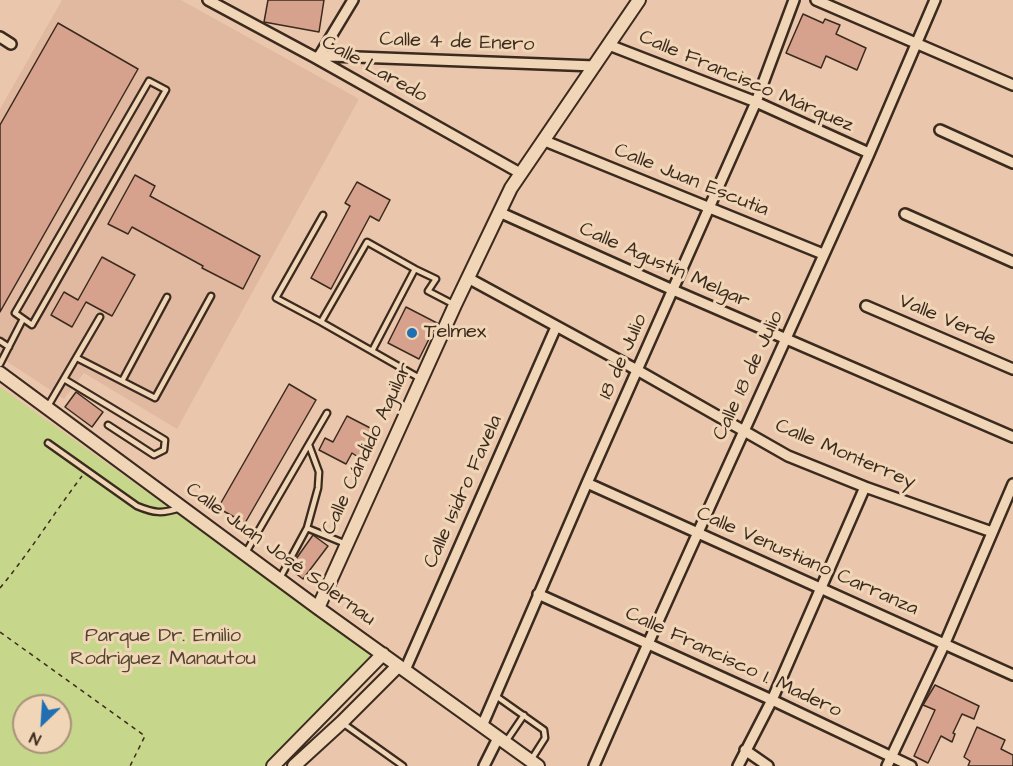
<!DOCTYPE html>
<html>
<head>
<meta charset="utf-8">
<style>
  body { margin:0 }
  #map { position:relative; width:1013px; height:766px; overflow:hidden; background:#eac7ac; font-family:"Architects Daughter",sans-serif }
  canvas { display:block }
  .north { position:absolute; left:12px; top:694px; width:60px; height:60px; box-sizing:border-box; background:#f0d5b7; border:2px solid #a8917a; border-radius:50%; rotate:205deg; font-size:16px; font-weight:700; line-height:24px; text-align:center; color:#3b2a1e }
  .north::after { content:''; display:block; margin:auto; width:21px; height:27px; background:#1f6fb2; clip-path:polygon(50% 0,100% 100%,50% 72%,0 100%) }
</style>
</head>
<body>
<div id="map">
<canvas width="1013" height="766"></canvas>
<div class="north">N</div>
</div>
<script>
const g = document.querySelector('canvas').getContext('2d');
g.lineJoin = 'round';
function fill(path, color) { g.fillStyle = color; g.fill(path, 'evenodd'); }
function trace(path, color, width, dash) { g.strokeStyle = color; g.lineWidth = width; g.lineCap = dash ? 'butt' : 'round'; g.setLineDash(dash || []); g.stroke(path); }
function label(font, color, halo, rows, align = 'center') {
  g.font = font + ' "Architects Daughter",sans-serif'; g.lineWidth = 6; g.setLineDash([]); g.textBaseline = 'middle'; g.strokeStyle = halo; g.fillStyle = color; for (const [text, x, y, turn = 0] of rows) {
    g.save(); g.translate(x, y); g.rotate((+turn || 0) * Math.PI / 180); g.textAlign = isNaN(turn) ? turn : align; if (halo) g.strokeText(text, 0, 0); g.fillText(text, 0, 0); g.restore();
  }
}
fill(new Path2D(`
  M62 0H181L359 99 177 429 84 373 64 399 0 357V109Z`), '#e1b9a0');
fill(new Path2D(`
  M0 387 374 654 265 766H0ZM24 706H60V742H24Z`), '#c6d68a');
const building = new Path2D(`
  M268 0H324L319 32 264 22Z
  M803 14 823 23 825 19 840 25 836 34 866 48 857 70 826 56 821 68 786 53Z
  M58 23 138 69 0 312V125Z
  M135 175 155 186 150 196 260 256 243 289 202 268 203 266 132 227 128 234 108 224Z
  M357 182 390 200 379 221 370 216 331 289 311 278 350 206 345 203Z
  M102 257 135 275 112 316 86 302 72 327 51 315 64 292 78 300Z
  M406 307 437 323 419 359 388 343Z
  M289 384 316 400 245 523 218 508Z
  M76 392 103 412 92 427 65 407Z
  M347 416 376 431 361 459 352 453 346 464 319 450 325 438 333 442Z
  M313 535 328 546 303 579 290 569 296 559Z
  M935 685 979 706 974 719 962 714 953 733 955 734 952 742 941 736 928 763 914 756 935 710 923 705Z
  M977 727 1005 740 1001 749 1013 755V766H968L970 761 964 757Z`);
fill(building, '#d6a28d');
trace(building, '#3b2a1e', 1.5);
const service = new Path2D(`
  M149 81 166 90 32 325 15 313Z
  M415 269 436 279 428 291 453 304
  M321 322 276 298 323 215
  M0 341 9 347
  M372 351 415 269 367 242 321 322 421 379
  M77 358 155 398 211 296
  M0 364 23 319
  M64 379 165 440 164 450 154 455 108 425
  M122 381 167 297
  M48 406 100 317
  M48 443 137 506C154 513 162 514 180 508
  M307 528 318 488 319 472 309 445
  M245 554 327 413
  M280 578 307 528 346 544
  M496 696 544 730 545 738 531 760
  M344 724 403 766
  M507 740 524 715`);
const minor = new Path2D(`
  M208 0 314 57 520 173
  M816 0 1013 85
  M0 37 11 44
  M609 45 756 102 869 153
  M316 57 318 58 353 0
  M318 58 330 56 595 66
  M940 130 1013 163
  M545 141 823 254
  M499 212 673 290 1013 437
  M905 214 1013 262
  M468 278 637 370 788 456 865 487 992 532
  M866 306 1013 369
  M587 483 1013 675
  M538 594 772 700 911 766
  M405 670 556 327
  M482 726 587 483 756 102 794 0
  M745 750 768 766
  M484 766 498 738
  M594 766C683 561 778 359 869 154 891 103 913 51 935 0
  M738 766 772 700 865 487
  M887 766 945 643 1013 484`);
const tertiary = new Path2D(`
  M0 373 318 608 538 766
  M318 608 455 305 511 188 639 0
  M273 766 383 654
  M294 766 342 722 398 666`);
trace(service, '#3b2a1e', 9);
trace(minor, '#3b2a1e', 14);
trace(tertiary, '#3b2a1e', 16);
trace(new Path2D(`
  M0 588C30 552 54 513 82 476
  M0 632 145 736 130 766`), '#3b2a1e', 1.5, [4.5, 4.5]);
trace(service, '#f0d5b7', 4.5);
trace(minor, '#f0d5b7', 9);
trace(tertiary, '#f0d5b7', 12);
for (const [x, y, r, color] of [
  [412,333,6,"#1f6fb2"]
]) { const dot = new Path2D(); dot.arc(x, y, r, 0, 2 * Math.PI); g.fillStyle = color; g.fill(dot); trace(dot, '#f0d5b7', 2); }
label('20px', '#3b2a1e', '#f0d5b7', [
  ["Calle 4 de Enero",457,43,2],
  ["Calle Laredo",374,70,29],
  ["Calle Francisco Márquez",746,82,23],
  ["Calle Juan Escutia",691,181,22],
  ["Calle Agustín Melgar",664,266,24],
  ["Valle Verde",947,321,23],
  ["18 de Julio",624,357,-66],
  ["Calle 18 de Julio",749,376,-65],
  ["Calle Cándido Aguilar",368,449,-65],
  ["Calle Monterrey",845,455,23],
  ["Calle Isidro Favela",464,492,-66],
  ["Calle Juan José Solernau",280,555,36],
  ["Calle Venustiano Carranza",807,562,24],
  ["Calle Francisco I. Madero",733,663,25]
]);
label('20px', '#3b2a1e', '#f0d5b7', [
  ["Telmex",424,333]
], 'left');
label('20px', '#50442e', '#f0d5b7', [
  ["Parque Dr. Emilio",163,637],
  ["Rodriguez Manautou",163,660]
]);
</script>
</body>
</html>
